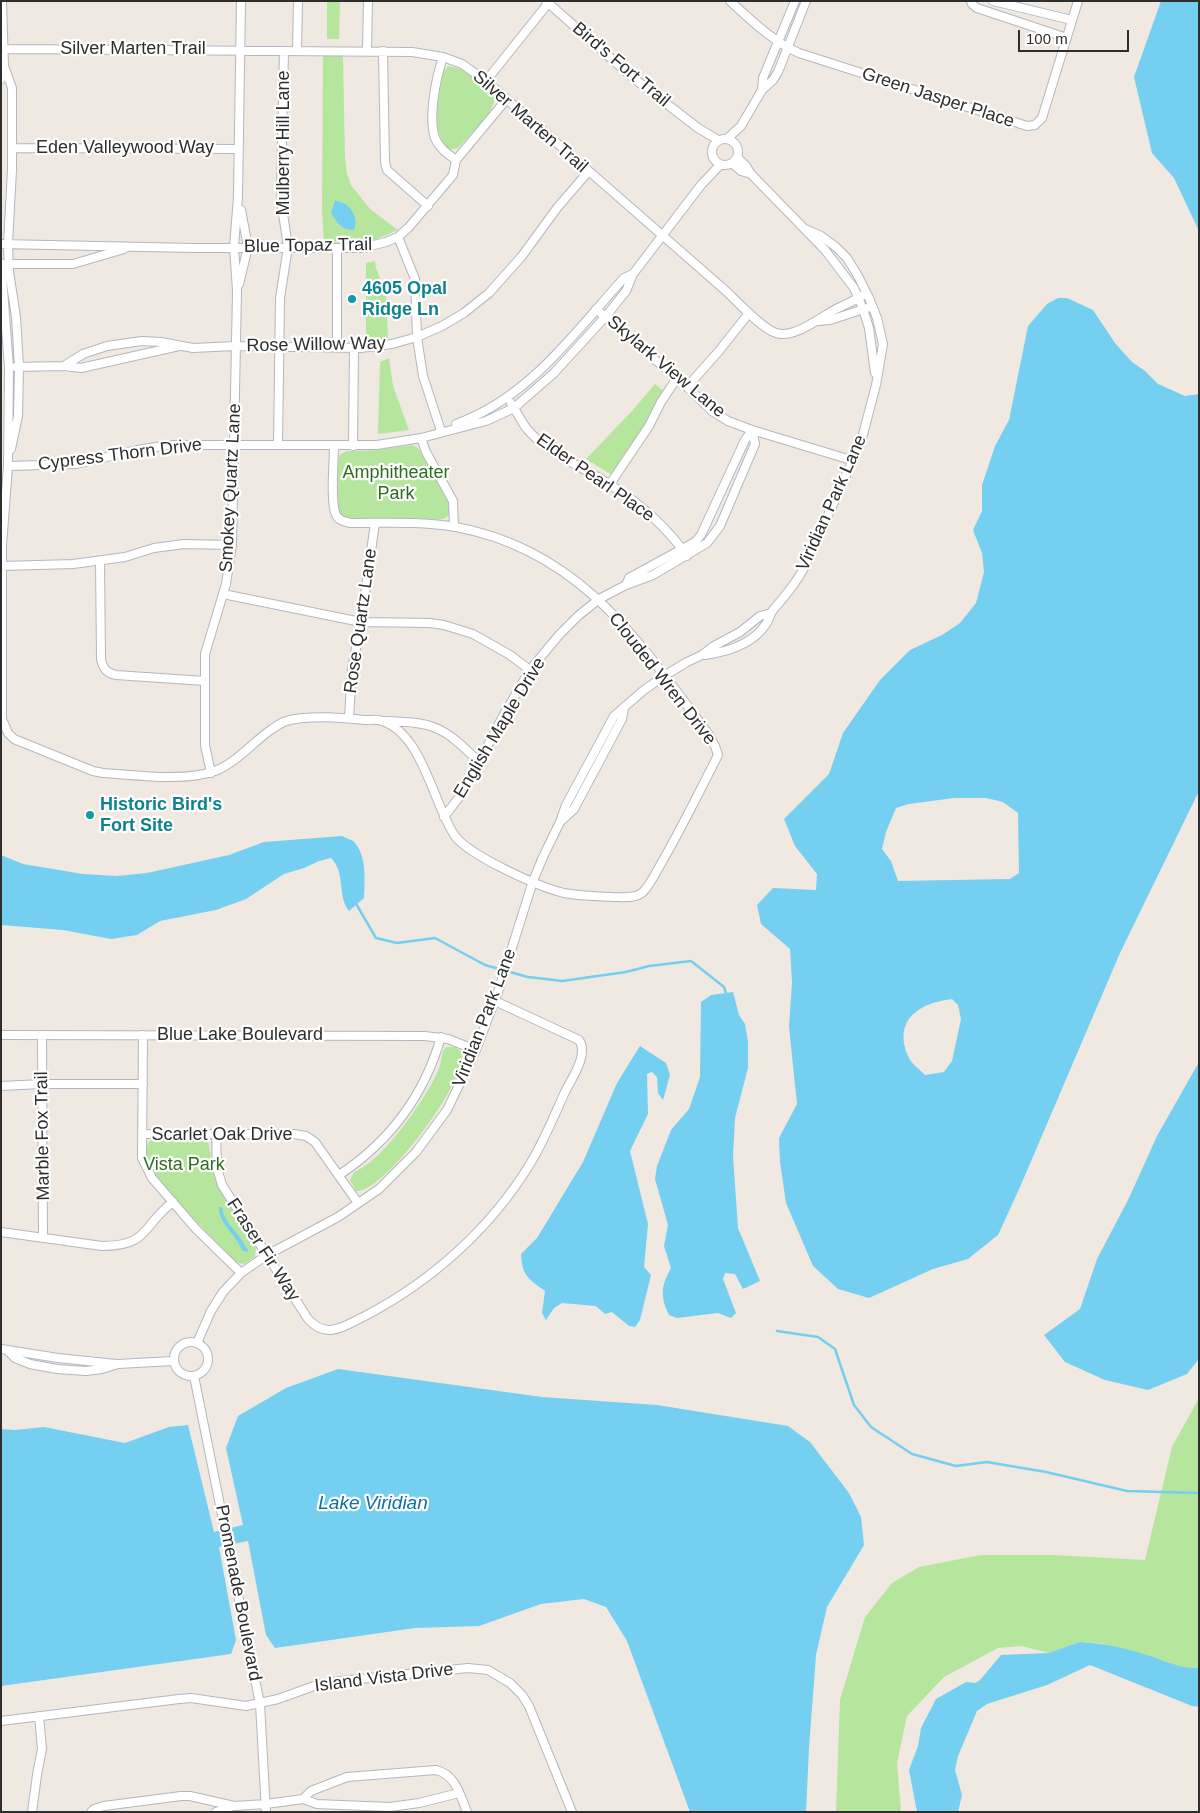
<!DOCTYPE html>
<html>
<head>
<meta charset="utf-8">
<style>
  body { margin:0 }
  #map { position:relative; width:1200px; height:1813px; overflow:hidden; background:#efe9e1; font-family:Helvetica,sans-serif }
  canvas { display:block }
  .frame { position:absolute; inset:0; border:2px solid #2e2e2e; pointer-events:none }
  .scale { position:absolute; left:1018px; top:30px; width:111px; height:22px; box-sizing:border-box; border:2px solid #2e2e2e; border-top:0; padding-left:6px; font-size:15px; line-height:18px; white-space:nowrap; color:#2e2e2e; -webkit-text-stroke:4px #fff; paint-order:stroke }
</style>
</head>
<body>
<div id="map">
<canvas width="1200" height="1813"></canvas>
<div class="frame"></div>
<div class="scale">100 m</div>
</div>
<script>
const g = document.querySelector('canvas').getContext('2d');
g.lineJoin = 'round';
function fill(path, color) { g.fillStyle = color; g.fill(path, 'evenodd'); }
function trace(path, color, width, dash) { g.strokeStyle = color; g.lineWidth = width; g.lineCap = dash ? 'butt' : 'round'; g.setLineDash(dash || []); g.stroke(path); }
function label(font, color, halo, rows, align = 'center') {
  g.font = font + ' Helvetica,sans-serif'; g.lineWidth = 4.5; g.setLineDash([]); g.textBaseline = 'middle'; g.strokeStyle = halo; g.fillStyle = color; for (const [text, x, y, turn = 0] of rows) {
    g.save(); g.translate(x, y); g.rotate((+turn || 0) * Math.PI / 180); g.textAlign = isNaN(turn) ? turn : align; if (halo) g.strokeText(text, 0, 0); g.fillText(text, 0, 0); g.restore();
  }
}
fill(new Path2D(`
  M327 1H340L339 39H327Z
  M323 56H343L345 159 347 174 351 185 370 209 398 230 372 241 324 243 322 210Z
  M448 66 464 70 495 95C494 116 471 132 458 148L449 150C444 145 441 140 439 133 435 120 436 74 448 66Z
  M375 261 376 268 386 293 388 339 366 342V263Z
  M389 358 393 386 409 430 378 434 380 362Z
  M655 384 668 395 617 478 586 459 632 411Z
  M412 445 418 448 449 501V515L444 519 437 520 345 518 339 513 337 509 338 459 341 454 347 451 377 450Z
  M446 1047H455L462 1052C470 1077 383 1195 356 1191L350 1180 354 1172C381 1162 421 1105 434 1079 436 1074 439 1070 440 1065 442 1058 441 1053 446 1047Z
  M196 1136 208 1141 216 1181 256 1248 255 1257 244 1264 234 1262C220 1239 134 1173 148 1144 149 1141 151 1140 153 1138Z
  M1199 1398V1668H1182L1165 1661 1100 1643 1080 1642 1048 1653 1022 1646 998 1648 944 1677 907 1716 897 1763 901 1812H836L840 1700 865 1617 892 1583 919 1567 981 1555H1054L1145 1560 1172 1447Z`), '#b6e59e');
fill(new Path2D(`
  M1161 1H1199V231L1174 178 1152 153 1134 77Z
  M335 201C348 201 360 216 354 230 343 231 336 222 331 213Z
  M1058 298H1067L1093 310 1115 343 1132 362 1145 371 1158 384 1185 396 1199 394V791L1120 953 1020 1187 998 1235 968 1259 933 1269 869 1298 838 1289 813 1266 786 1203 780 1162 779 1138 797 1104 789 1027 792 982 790 949 761 924 757 905 773 888 816 890 817 874 795 846 784 819 829 774 843 733 880 680 910 650 942 635 960 623 976 603 984 572 982 553 973 530 982 511V485L995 446 1009 420 1028 326 1047 304ZM954 798H986L1003 802 1018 813 1019 873 1010 879 898 881 891 861 882 849 886 832 896 808 909 804ZM952 999 958 1005 961 1019 952 1061 944 1072 925 1075C920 1070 912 1064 909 1058 892 1021 918 1003 952 999Z
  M342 836C345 838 350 839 353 841 367 854 365 881 364 898L349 911C337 896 346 873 331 858L319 861 304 868 284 874 246 899 216 910 160 921 137 935 111 939 63 930 1 925V855L23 864 83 874 117 876 147 873 229 855 264 842Z
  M733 992 739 1015 745 1024 748 1041V1068L735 1118 733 1156 738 1228 760 1281 743 1289 735 1274 725 1273 723 1279 736 1313 731 1318 718 1313 677 1318 669 1315C660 1296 661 1286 671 1268L664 1246 668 1225 655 1179 657 1166 671 1130 689 1109 700 1077 701 1002 711 995Z
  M640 1046 666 1063 670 1075 663 1100 658 1093 657 1077 652 1072 647 1074 648 1114 630 1151 648 1224 644 1267 651 1275 640 1320 635 1327 629 1326 612 1312 605 1314 596 1306 562 1303 554 1308 546 1320 542 1313 545 1291C528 1279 522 1275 521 1254L537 1238 583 1162 617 1083Z
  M1199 1062V1359L1187 1374 1148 1390 1105 1380 1065 1362 1044 1335 1080 1309 1097 1259 1129 1198 1157 1136Z
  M219 1207H222C223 1219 232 1227 239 1236 242 1240 245 1246 248 1250L247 1252 242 1250C236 1234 219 1225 219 1207Z
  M338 1369 542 1397 657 1405 788 1426 810 1442 849 1493 861 1517 864 1545 827 1607 816 1655 809 1748 806 1812H690L627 1641 606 1607 584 1599 541 1604 479 1626 415 1628 275 1648 266 1635 248 1541 219 1547 236 1640 231 1654 1 1686V1429L15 1430 44 1427 125 1443 169 1427 188 1425 214 1532 243 1525 226 1448 238 1416 286 1388Z
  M1080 1642C1108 1643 1137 1651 1164 1661 1180 1666 1181 1668 1199 1668V1707L1192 1706 1090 1665 1047 1685 987 1704 977 1711 958 1756 955 1770 962 1795 958 1812H917L909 1770 918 1746 921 1728 936 1699 966 1682 975 1683 980 1680 1001 1655 1048 1653Z`), '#75cff0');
trace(new Path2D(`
  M355 902 376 938 397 943 435 938 485 965 528 977 562 981 626 972 649 966 691 961 724 987 727 996
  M777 1331 818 1337 835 1349 854 1405 871 1427 912 1454 956 1466 987 1462 1046 1472 1127 1491 1199 1493`), '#75cff0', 2.5);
const minor = new Path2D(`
  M546 1 632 77 698 128 718 140
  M730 1C751 20 772 41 799 53L1027 126 1035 125 1042 118 1078 1
  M971 1 972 4 977 8 1067 38
  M993 1 1072 20
  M3 49 412 52 443 57 462 64 486 81 726 291C738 302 761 328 776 333 794 339 821 317 836 309 846 304 857 300 866 293
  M297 51 298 1
  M367 51 368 1
  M383 51 385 162 387 170 428 206
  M443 57C436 78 428 116 435 138 439 148 448 154 456 160
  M4 66 12 88V170L8 244 9 271 16 317 19 367 18 416 11 449
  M1 79 4 66 2 1
  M486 81 550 1
  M762 90 763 78 795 1
  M728 138 741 126 762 90 773 80 778 72 806 1
  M712 152a13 13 0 1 1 26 0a13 13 0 1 1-26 0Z
  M12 148 239 149
  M737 157 746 166 751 174 825 250 854 288 863 309 869 328 875 373
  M732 163 741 171 751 174
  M398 237 415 279 417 337 423 376 441 431
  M1 244 194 248H362L386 242 398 237 409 227 453 175 456 160 506 100
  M1 263 9 367 8 466 2 546V719L8 733 14 739 93 771 103 773C136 775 184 782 215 771 235 764 254 741 272 729 278 725 283 721 290 720 313 715 343 718 366 720 371 720 377 719 382 721 423 734 433 804 455 836 470 856 539 887 564 893 580 896 596 896 612 897 622 897 635 899 643 892 651 884 656 872 662 862 682 827 700 791 718 755L715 746 709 735C639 641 580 550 456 527 421 521 384 523 350 523 344 521 339 521 336 515 330 503 334 461 334 446
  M5 264H73L124 249
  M239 284 248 247 241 210
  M596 309 687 387 712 411 728 421 752 430 851 460
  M818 321 830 320 867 308
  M337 347V248
  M64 366 83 354 107 346 142 341 161 342 193 348 236 346 361 348 392 344 417 337 442 326 464 313 489 293 522 256 557 208 588 172
  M16 367 64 366 81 368 179 346
  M687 387 719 351 749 313
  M511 403C516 411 521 421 527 429 549 455 582 466 609 484 639 503 667 527 687 556
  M456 424C529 398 574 333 624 278L633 274
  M421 438 426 452 453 501 454 527
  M278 445 280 298 288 247 282 207 281 189 284 51
  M353 446 354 347
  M8 466 76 464 137 450 169 445H377L421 438 486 421 514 408 554 373 606 316 626 291 633 274 701 185 720 165
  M610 484 649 426 661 402 677 378
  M100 561 101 659C103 668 106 673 116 675L205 681
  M2 566 73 564 125 557 154 548 184 544 232 545
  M626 585 629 578 695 542 701 535 745 440 752 430
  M223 594 361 622 430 623 444 625 473 634 510 655 530 670
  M705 655C726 652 753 644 766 624 769 620 770 614 773 610 785 596 797 582 805 566L861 442 876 385 883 344 877 318 869 298 858 276 847 258 836 247 821 236 805 229
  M349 718 352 669 361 622 375 523
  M383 721C434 722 443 726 479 762
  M211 773 205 745V654L226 584 232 545 237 291 234 247 238 197 241 1
  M444 817 464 791 503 716 530 670 559 635 578 616 599 599 626 585 653 575 707 543 720 526 755 444 752 430
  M561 821 574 809 622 719 624 708
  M1 1035 425 1036 448 1039 476 1050
  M42 1035 43 1238
  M143 1035 142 1158 152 1178 196 1229 241 1273
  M1 1086 42 1084H143
  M142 1134H294L306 1136 315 1142 358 1203
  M216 1134 217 1168 222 1185 308 1319C327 1340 344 1326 365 1316 432 1281 491 1228 530 1164 544 1141 554 1116 565 1092 572 1078 589 1054 579 1040L495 1001
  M339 1175C389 1142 424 1096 441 1037
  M1 1232 102 1246C150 1246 142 1225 173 1202
  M174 1359a17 17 0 1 1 34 0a17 17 0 1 1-34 0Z
  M197 1343 211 1311 223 1292 241 1273 267 1255 338 1217 379 1189 416 1152 447 1110 476 1050 499 989 533 881 543 857 560 822 566 805 614 716 644 690 664 676 687 662 702 655 714 646 740 632 760 616 771 613
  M1 1349 58 1358 116 1364
  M7 1350 15 1358 30 1364 57 1369 86 1371 102 1369 118 1364 173 1361
  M194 1376 260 1704 266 1812
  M1 1721 179 1699 191 1698 246 1706 278 1699 314 1686 340 1681 468 1668 488 1670 510 1683 522 1695 529 1706 572 1812
  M303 1799 311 1791 347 1777 436 1770C456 1775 460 1795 467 1812
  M32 1812 37 1775 42 1749 39 1716
  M91 1812 94 1809 104 1806 181 1796H190L234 1806 266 1804 303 1799 317 1804 390 1807 419 1803 459 1793
  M216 1812 233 1806`);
trace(minor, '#b4b7c1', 10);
trace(minor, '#fff', 8);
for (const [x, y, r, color] of [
  [352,299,5,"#0f9aa8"],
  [90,815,5,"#0f9aa8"]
]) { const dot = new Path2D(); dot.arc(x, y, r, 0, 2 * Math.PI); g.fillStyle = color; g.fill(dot); trace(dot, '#fff', 2); }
label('18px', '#2e2e2e', '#fff', [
  ["Silver Marten Trail",133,49],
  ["Bird's Fort Trail",621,65,40],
  ["Green Jasper Place",938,98,18],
  ["Silver Marten Trail",530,122,41],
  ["Mulberry Hill Lane",284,143,-90],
  ["Eden Valleywood Way",125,148],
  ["Blue Topaz Trail",308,246,-1],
  ["Rose Willow Way",316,345,-1],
  ["Skylark View Lane",666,367,40],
  ["Cypress Thorn Drive",120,455,-7],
  ["Elder Pearl Place",595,478,35],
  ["Smokey Quartz Lane",231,488,-87],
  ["Viridian Park Lane",832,503,-66],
  ["Rose Quartz Lane",361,621,-82],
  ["Clouded Wren Drive",662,679,52],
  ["English Maple Drive",500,728,-59],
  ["Viridian Park Lane",485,1018,-69],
  ["Blue Lake Boulevard",240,1035],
  ["Scarlet Oak Drive",222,1135],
  ["Marble Fox Trail",43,1136,-91],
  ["Fraser Fir Way",263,1250,57],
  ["Promenade Boulevard",238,1593,79],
  ["Island Vista Drive",384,1678,-7]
]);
label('bold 18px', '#0d838f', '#fff', [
  ["4605 Opal",362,289],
  ["Ridge Ln",362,310],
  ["Historic Bird's",100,805],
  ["Fort Site",100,826]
], 'left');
label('18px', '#2c6e1b', '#fff', [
  ["Amphitheater",396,473],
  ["Park",396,494],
  ["Vista Park",184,1165]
]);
label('italic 19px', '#0d6fa3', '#fff', [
  ["Lake Viridian",373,1504]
]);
</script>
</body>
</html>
